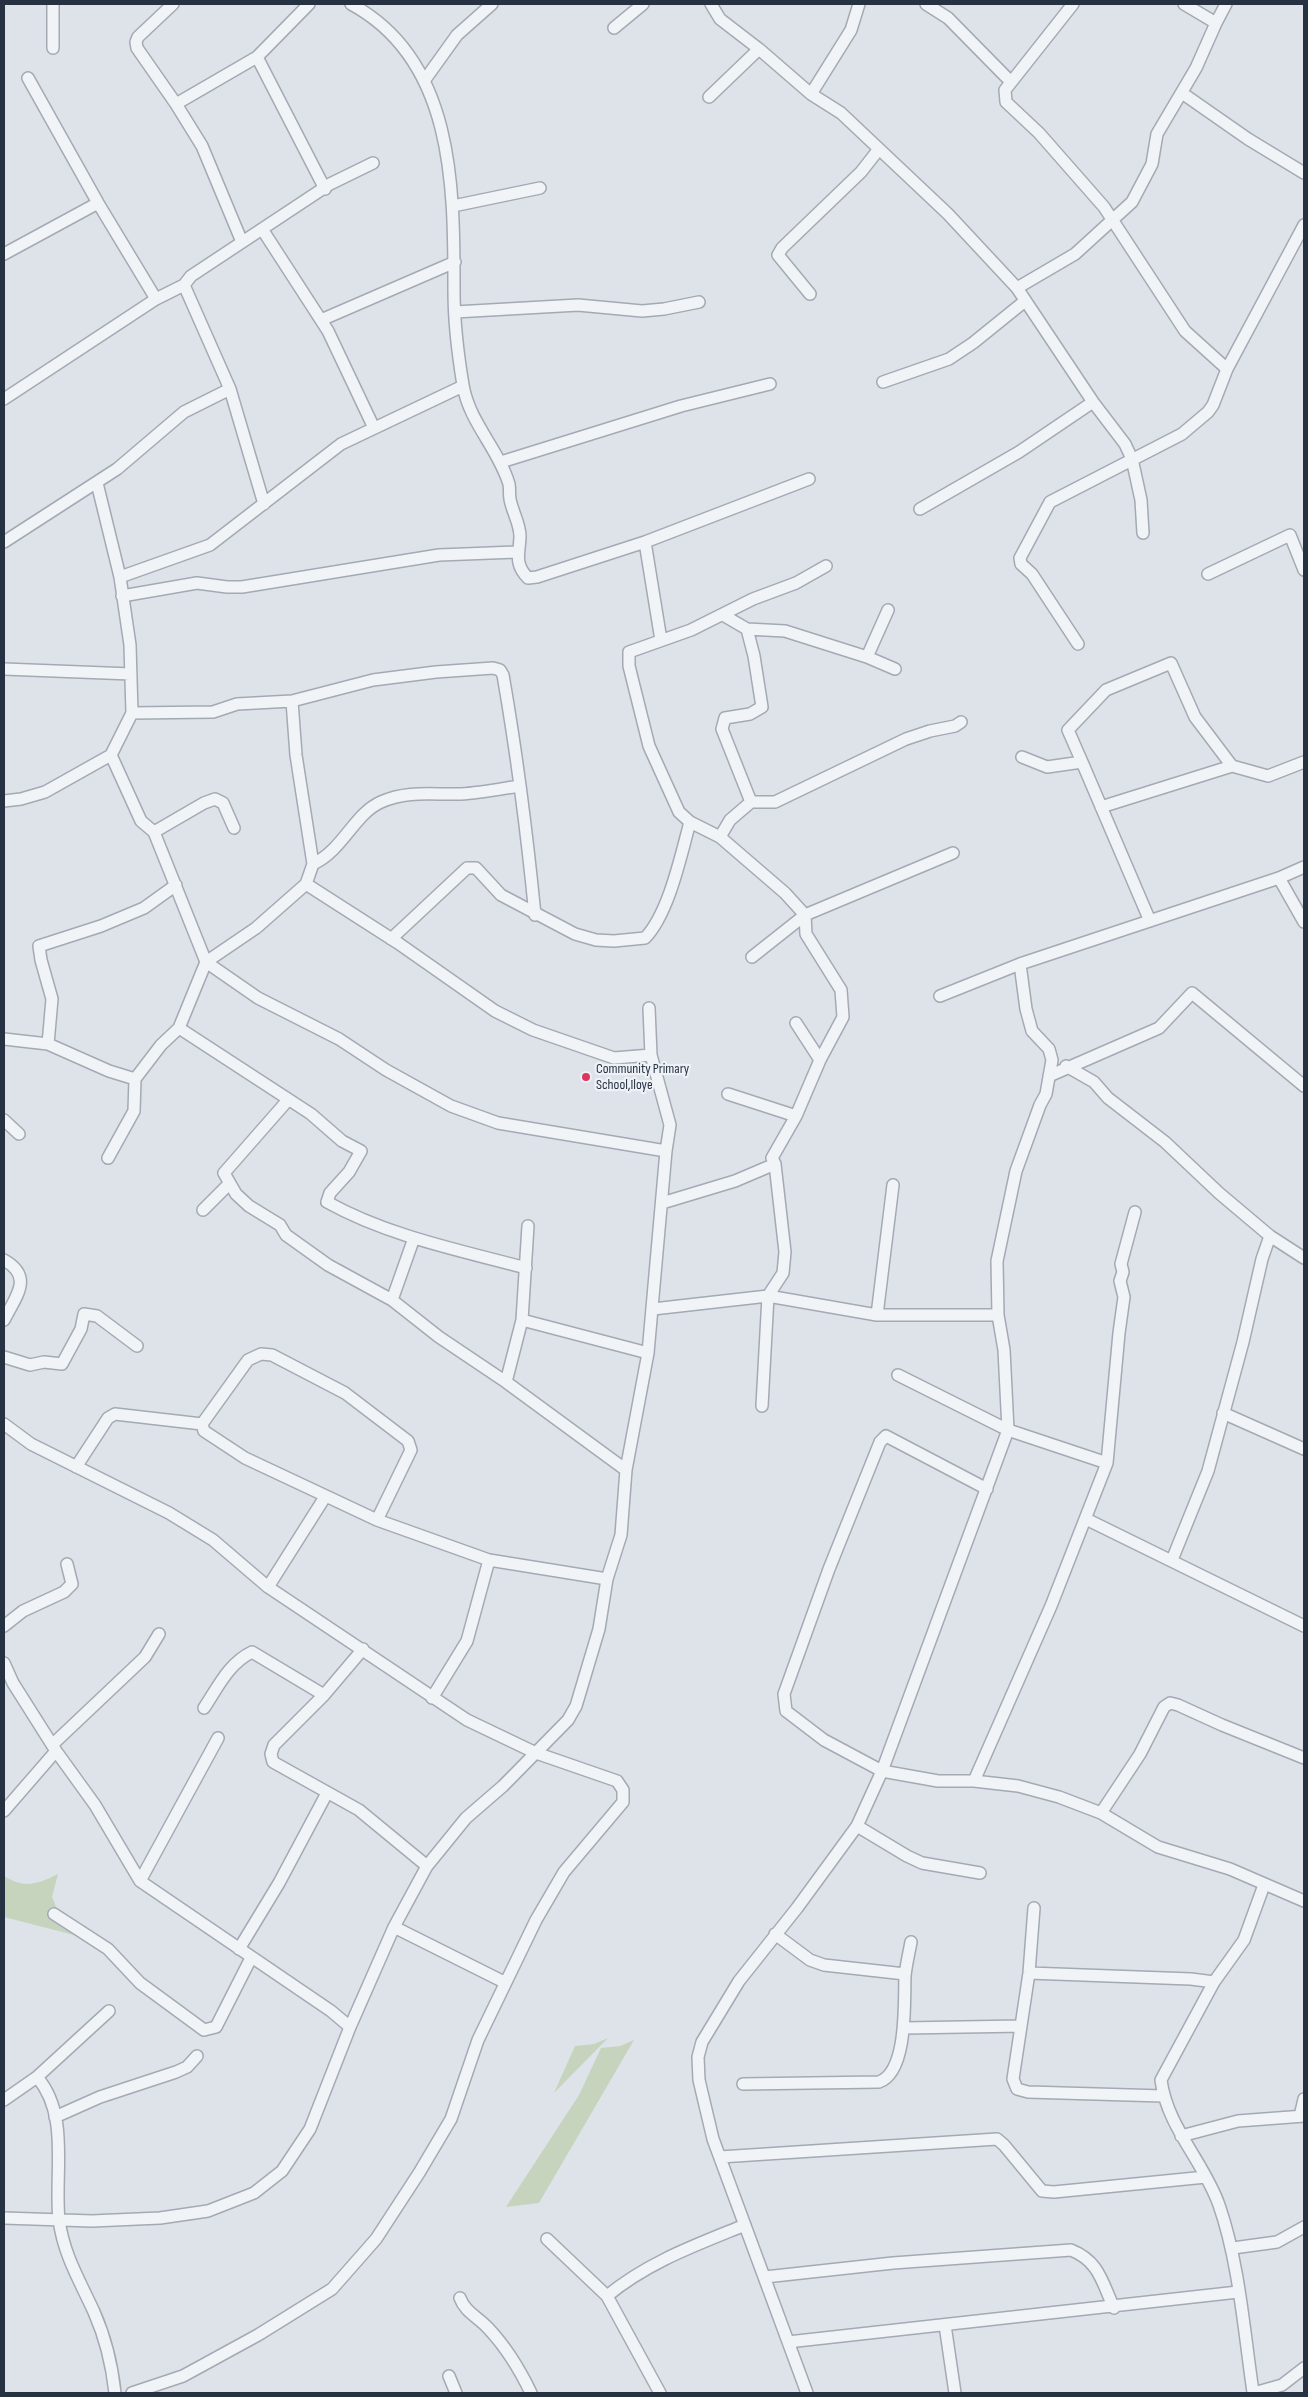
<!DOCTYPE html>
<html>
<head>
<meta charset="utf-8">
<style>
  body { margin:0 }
  #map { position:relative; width:1308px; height:2397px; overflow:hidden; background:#dee3e9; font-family:"Sofia Sans Condensed",sans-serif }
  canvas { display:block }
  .frame { position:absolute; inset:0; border:5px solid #263242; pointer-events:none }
</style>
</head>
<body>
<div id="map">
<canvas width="1308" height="2397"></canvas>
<div class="frame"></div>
</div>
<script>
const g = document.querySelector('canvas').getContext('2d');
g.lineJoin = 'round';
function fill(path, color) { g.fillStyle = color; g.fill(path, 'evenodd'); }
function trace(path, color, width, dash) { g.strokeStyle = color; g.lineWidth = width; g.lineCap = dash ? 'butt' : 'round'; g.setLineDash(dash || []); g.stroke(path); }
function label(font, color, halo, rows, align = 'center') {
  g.font = font + ' "Sofia Sans Condensed",sans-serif'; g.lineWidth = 4.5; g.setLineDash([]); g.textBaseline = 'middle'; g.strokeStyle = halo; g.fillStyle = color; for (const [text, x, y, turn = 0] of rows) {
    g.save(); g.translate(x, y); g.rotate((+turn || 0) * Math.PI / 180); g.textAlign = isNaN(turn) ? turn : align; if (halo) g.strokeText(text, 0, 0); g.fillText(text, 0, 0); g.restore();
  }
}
fill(new Path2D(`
  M58 1874 52 1897 62 1921 103 1951 74 1935 4 1917V1876C25 1889 38 1884 58 1874Z
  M608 2038 554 2093 575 2046 594 2044Z
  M634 2040 539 2203 506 2207 579 2095 601 2048 620 2046Z`), '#c6d4be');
const street = new Path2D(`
  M173 4 138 37 136 42 137 48 176 104 202 146 242 242
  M351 4C455 60 454 188 454 291 454 321 458 355 463 385 469 422 498 448 509 484 510 489 509 494 510 499 512 511 520 524 520 536 520 552 513 563 528 578L537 577 645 542 809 479
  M711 4 720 19 759 49 811 94 841 113 948 214 1017 288 1093 402 1125 444 1132 459 1141 500 1143 533
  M926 4 948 18 1011 82
  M1073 4 1005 90 1006 102 1039 133 1104 207 1185 331 1227 369
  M1184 4 1216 23
  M614 28 643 4
  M53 48V4
  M257 57 325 189
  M28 78 98 203 156 299
  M424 81 457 35 492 4
  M1182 93 1248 139 1304 173
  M811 94 851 30 859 4
  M709 97 759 49
  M176 104 257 57 309 4
  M453 206 540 188
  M262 229 328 331 374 428
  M4 254 98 203
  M184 285 230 389 264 504
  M1017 288 1075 254 1132 202 1152 164 1157 134 1196 68 1216 23 1226 4
  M810 294 778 255 782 248 861 172 879 149
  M455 312 578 305 642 311 664 309 699 302
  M321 320 455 262
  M883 382 949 359 973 343 1025 301
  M4 399 156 299 184 285 191 276 330 184 373 163
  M501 462 681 406 770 384
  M920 509 1019 452 1093 402
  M4 542 117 469 184 412 230 389
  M645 542 661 640
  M1208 574 1290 535 1304 570
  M120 577 210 545 341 444 463 386
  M122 596 197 583 227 587H242L439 555 516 552
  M723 615 747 629 754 656 762 707 750 714 725 718 722 729 751 802
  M747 629 785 631 867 657 895 669
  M1078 644 1032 574 1021 564 1020 558 1050 502 1182 434 1208 412 1213 405 1227 369 1304 225
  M867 657 888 610
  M4 669 131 674
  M132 713 213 712 237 704 292 701 373 680 436 672 493 668 500 670 503 675C517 755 527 834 535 915
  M111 755 141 821 154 832 206 962 258 998 339 1039 386 1070 451 1106 498 1123 666 1151
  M1022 757 1047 767 1082 762 1150 921
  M1082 762 1068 730 1106 690 1171 663 1195 717 1232 766 1268 776 1304 762
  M4 801 21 799 45 792 111 755 132 713 130 645 120 577 97 483
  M1101 807 1232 766
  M154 832 204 803 215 799 223 803 234 828
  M720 837 730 820 751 802H775L906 739 930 731 955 726 961 722
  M313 864C343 850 354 814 381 802 408 790 434 795 461 794 480 793 500 789 519 786
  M1279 878 1304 922
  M306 884 398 943 495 1011 533 1030 614 1058 651 1055
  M391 939 467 868H476L501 895 575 934 596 940 614 941 645 938C669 913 681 855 690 822
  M752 957 805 915 953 853
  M940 996 1020 964 1279 878 1304 867
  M796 1023 820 1060
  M179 1028 311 1114 342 1141 361 1151 349 1172 330 1193 327 1202C388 1236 459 1250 526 1268
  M4 1039 48 1044 109 1071 135 1079 134 1111 108 1158
  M48 1044 52 999 41 960 39 946 101 926 144 908 176 885
  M1066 1066 1094 1082 1108 1098 1165 1142 1219 1193 1270 1236 1304 1258
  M1049 1076 1159 1028 1192 993 1304 1086
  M135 1079 161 1045 179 1028 206 962 256 928 306 884 313 864 296 755 292 701
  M728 1094 796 1116
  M288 1100 224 1173 236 1194 249 1206 280 1225 286 1235 328 1265 392 1300 439 1337 506 1382 626 1470
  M4 1120 19 1134
  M662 1203 735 1181 775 1164 772 1158 796 1116 820 1060 843 1017 841 990 806 934 805 915 785 893 720 837 690 822 679 812 649 746 629 666V652L691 630 753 599 796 583 826 566
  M203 1210 229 1184
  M4 1260C34 1277 16 1296 4 1320
  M392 1300 414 1238
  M653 1309 768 1296 877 1315H998
  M877 1315 893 1185
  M522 1320 648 1353
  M4 1357 30 1365 44 1362 62 1364 81 1329 84 1314 97 1316 137 1346
  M898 1375 1008 1430 1107 1463
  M506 1382 522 1320 528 1226
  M762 1406 768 1296 783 1273 785 1252 775 1164
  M1223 1413 1304 1449
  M4 1424 31 1444 169 1513 213 1540 268 1587 467 1720 536 1753 617 1781 623 1790V1802L564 1872 536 1920 478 2040 451 2119 419 2173 376 2239 332 2289 258 2335 183 2376 132 2393
  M76 1467 108 1418 115 1414 202 1424
  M987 1489 886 1436 880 1442 829 1569 784 1694 786 1711 824 1740 882 1771 938 1781H974L1018 1786 1059 1797 1101 1813 1158 1847 1230 1869 1304 1901
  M1086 1519 1304 1626
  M377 1520 411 1450 408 1441 345 1393 272 1355 261 1354 248 1360 202 1424 204 1431 245 1458 377 1520 489 1560 607 1579
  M1172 1560 1208 1471 1243 1342 1262 1259 1270 1236
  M268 1587 325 1497
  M4 1626 23 1611 64 1592 72 1584 67 1564
  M363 1649 324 1695 274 1745 271 1754 273 1762 359 1810 427 1866
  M4 1663 13 1683 56 1751 95 1805 140 1881 331 2011 350 2027
  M432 1698 467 1641 489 1560
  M204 1708C218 1687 229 1663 252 1652L324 1695
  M52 1745 145 1657 159 1634
  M974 1781 1051 1606 1107 1463 1119 1333 1124 1297 1120 1281 1123 1272 1121 1264 1135 1212
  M4 1811 56 1751
  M1101 1813 1140 1754 1164 1707 1170 1703 1178 1705 1222 1725 1304 1758
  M857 1826 907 1856 922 1863 980 1873
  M140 1881 218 1738
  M1034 1908 1029 1973 1013 2079 1017 2089 1028 2092 1163 2096
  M54 1914 108 1949 140 1983 204 2030 216 2027 251 1958
  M394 1927 504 1982
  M775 1934 810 1960 824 1965 905 1974
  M239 1949 279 1883 327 1793
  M1029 1973 1191 1979 1214 1982
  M905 2028 1021 2026
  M37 2077C70 2115 54 2174 59 2220 64 2256 80 2281 94 2312 106 2339 112 2365 115 2393
  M743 2084 879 2082C908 2072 904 2002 905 1976 906 1965 909 1953 911 1942
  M4 2100 37 2077 109 2011
  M1300 2116 1304 2099
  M55 2117 100 2097 176 2072 187 2067 197 2056
  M1181 2136 1238 2121 1304 2116
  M720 2157 997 2139 1004 2145 1042 2191 1054 2192 1206 2177
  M4 2218 92 2221 160 2218 208 2211 254 2193 282 2171 310 2129 350 2027 394 1927 427 1866 466 1818 503 1786 568 1720 576 1706 599 1629 607 1579 621 1535 626 1470 648 1353 666 1151 670 1125 651 1055 649 1008
  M547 2239 607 2296 660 2393
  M1233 2248 1277 2242 1304 2227
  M765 2277 893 2263 1071 2250C1099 2261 1102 2282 1114 2308
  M607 2296C648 2262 696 2245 745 2225
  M460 2298C465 2312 478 2317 488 2328 506 2347 520 2370 531 2393
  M945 2325 955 2393
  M788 2342 1238 2292
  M449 2376 456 2393
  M1253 2392C1244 2331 1239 2262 1219 2205 1204 2162 1167 2127 1161 2080L1214 1982 1244 1940 1264 1885
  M807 2393 713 2139 699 2080 698 2057 702 2042 739 1981 797 1908 857 1826 882 1771 1008 1430 1004 1350 998 1315 997 1261 1016 1171 1040 1105 1046 1094 1052 1060 1049 1049 1032 1031 1026 1009 1020 964
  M1254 2393 1282 2385 1304 2368`);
trace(street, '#a3aab4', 14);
trace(street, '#f1f4f7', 11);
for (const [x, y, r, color] of [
  [586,1077,5,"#db375d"]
]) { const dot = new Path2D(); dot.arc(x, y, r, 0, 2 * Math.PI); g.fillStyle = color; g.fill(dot); trace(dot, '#eef2f7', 2); }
label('14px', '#263242', '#eef2f7', [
  ["Community Primary",596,1069],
  ["School,Iloye",596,1085]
], 'left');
</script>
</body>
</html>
